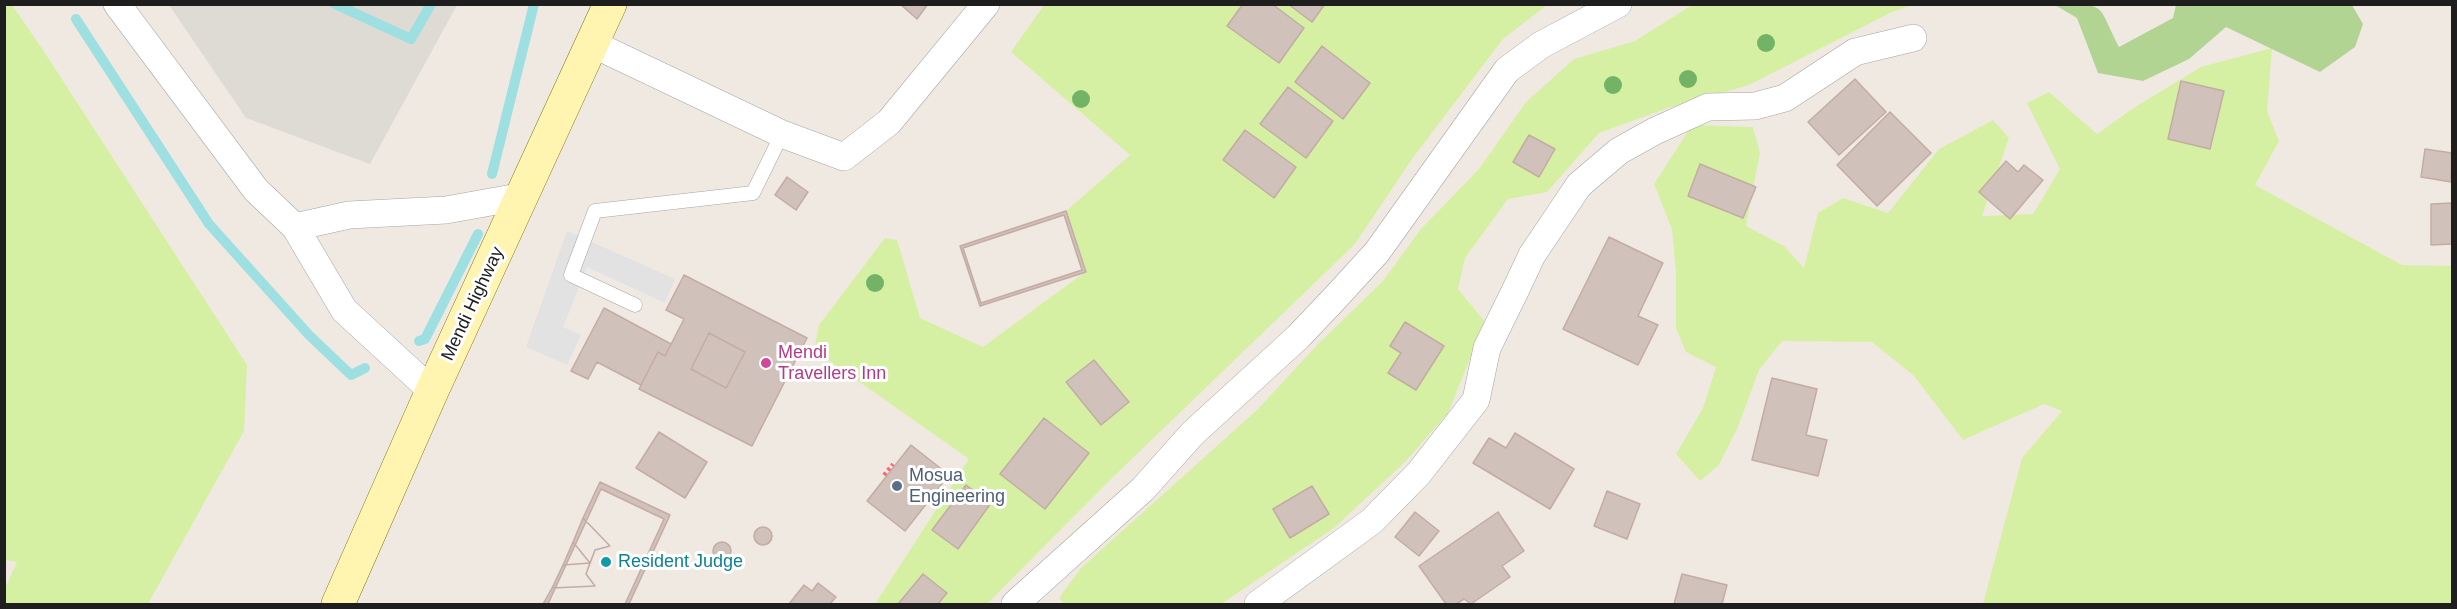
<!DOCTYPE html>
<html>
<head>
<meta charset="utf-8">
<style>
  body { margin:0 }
  #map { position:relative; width:2457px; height:609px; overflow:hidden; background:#f0e9e2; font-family:Helvetica,sans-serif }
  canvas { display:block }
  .frame { position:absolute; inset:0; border:6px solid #1e1e1e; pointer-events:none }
</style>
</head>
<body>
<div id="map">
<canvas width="2457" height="609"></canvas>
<div class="frame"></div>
</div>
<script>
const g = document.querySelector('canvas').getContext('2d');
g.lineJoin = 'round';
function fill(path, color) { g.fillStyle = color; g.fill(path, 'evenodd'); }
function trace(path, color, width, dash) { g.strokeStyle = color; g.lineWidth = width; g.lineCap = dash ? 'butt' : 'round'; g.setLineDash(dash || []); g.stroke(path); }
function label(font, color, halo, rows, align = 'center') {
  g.font = font + ' Helvetica,sans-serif'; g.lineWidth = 6; g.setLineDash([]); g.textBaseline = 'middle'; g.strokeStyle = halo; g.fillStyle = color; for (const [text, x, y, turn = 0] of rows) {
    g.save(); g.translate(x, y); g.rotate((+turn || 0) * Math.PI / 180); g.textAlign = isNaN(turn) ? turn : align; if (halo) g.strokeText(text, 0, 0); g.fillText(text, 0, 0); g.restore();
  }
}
fill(new Path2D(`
  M169 5H457L370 164 246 118Z`), '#dedad4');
fill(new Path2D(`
  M4 5H12L43 50 247 365 244 431 148 604H5V588L17 562 4 560Z
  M1044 5H1547L1503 39 1412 159 1355 244 1108 482 987 604H875L969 459 814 350 819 325 885 238 897 240 920 318 983 347 1085 272 1066 211 1130 155 1011 52Z
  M1692 5H1913L1892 12 1749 85 1668 108 1599 133 1547 192 1508 199 1465 258 1458 289 1485 322 1448 413 1405 462 1334 528 1221 604H1064L1059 598 1081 568 1258 409 1318 344 1383 281 1420 230 1479 169 1526 102 1574 59 1635 41Z
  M2272 48 2267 111 2279 141 2255 185 2402 265 2452 266V604H1983L2022 458 2062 411 2044 404 1963 440 1914 376 1872 342 1782 341 1759 370 1738 427 1719 465 1700 481 1676 454 1703 408 1716 367 1686 352 1676 328V273L1672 229 1654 184 1692 125 1753 127 1760 153 1746 226 1784 246 1804 268 1818 213 1843 198 1888 213 1939 149 1993 120 2009 138 1982 216 2033 214 2060 169 2027 103 2049 92 2097 134 2132 109 2201 67Z`), '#d6f0a3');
fill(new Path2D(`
  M2055 5C2108 4 2096 2 2119 47L2173 18 2176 5H2352L2363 24 2355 47 2320 72 2226 27 2189 59 2143 81 2098 73 2077 18Z`), '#b1d493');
fill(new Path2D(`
  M567 231 675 279 665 303 587 267 563 327 581 335 567 365 526 347Z`), '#e2e2e2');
trace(new Path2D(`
  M335 4 411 39 431 4
  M76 19 209 224 309 335 351 375 365 368
  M492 174 534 4
  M419 341 425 339 478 234`), '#9edfe2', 10);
const building = new Path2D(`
  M900 4H928L917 19Z
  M1243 4H1272L1304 28 1279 63 1227 26Z
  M1288 4H1325L1312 22Z
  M1322 46 1370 83 1343 119 1295 82Z
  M1855 79 1886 112 1839 155 1808 122Z
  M2181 81 2224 91 2210 149 2168 139Z
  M1288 87 1333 121 1306 158 1260 124Z
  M1890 112 1931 153 1877 206 1837 165Z
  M1245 130 1296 167 1274 198 1223 160Z
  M1529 135 1555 149 1539 177 1513 162Z
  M2425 149 2452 153 2451 182 2421 177Z
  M2006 161 2018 172 2024 165 2043 180 2010 219 1979 192Z
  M1700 164 1756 187 1743 218 1688 196Z
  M787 177 808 192 796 210 775 195Z
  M2452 203V244L2431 245V204Z
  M1066 211 1086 272 980 306 960 246Z
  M1064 215 1082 270 981 303 963 248Z
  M1609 237 1663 263 1638 316 1658 325 1638 365 1563 329Z
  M684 275 807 338 752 446 639 389 658 352 665 356 684 319 666 310ZM709 333 745 352 726 388 691 369Z
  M604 308 671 344 665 356 658 352 641 385 597 362 588 379 571 371Z
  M1405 322 1444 346 1416 390 1388 373 1401 353 1390 346Z
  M709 333 745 352 726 388 691 369Z
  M1094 360 1129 402 1101 425 1066 382Z
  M1772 378 1817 389 1806 435 1827 440 1818 476 1752 460Z
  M1044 418 1089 453 1045 509 1000 474Z
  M659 432 707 462 685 498 636 468Z
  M1515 433 1574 469 1550 509 1473 463 1489 438 1506 448Z
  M911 445 949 475 905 531 867 501Z
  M600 482 670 515 629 604H543L552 588 595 586 586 574 595 550 610 546 583 518Z
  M966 485 991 503 958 549 932 530Z
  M1312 486 1329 514 1290 538 1273 509Z
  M601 489 664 519 625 604H548Z
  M1607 491 1640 504 1627 539 1594 526Z
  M1415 512 1439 531 1419 556 1395 537Z
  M1498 512 1524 551 1502 566 1510 577 1471 604 1464 599 1456 604H1446L1419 566Z
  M583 518 610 546 595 550 590 563 573 542Z
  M754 536a9 9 0 1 1 18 0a9 9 0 1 1-18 0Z
  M573 542 590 563 563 565Z
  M713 551a9 9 0 1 1 18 0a9 9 0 1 1-18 0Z
  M590 563 586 574 595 586 552 588 563 565Z
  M923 574 947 593 938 604H898Z
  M1682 574 1727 585 1722 604H1674Z
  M818 583 836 597 830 604H789L804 585 812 591Z`);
fill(building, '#d0c1bb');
trace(building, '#c3aca3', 1.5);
const lane = new Path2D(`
  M635 305 571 275 595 211 753 193 782 134`);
const street = new Path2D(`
  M117 4 256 190 295 227 344 310 432 391
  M593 44 782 134 844 157 889 122 986 4
  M295 227 349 215 446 210 524 196
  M1015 604 1143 489 1193 433 1298 337 1336 297 1377 252 1507 70 1541 45 1618 4
  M1258 604 1372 521 1419 473 1476 400 1487 348 1516 289 1532 255 1579 185 1619 151 1655 131 1708 107 1755 106 1785 98 1855 52 1913 38`);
const secondary = new Path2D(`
  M338 604 432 391 610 4`);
trace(lane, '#a5a5a5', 15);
trace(street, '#a5a5a5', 28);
trace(secondary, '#797100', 34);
trace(new Path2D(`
  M884 475 893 464`), '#ff6470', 4, [3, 3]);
trace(lane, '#fff', 14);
trace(street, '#fff', 27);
trace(secondary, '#fff5b1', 33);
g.fillStyle = '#73b366';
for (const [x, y] of [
  [1766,43],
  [1688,79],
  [1613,85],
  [1081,99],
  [875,283]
]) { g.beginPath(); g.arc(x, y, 9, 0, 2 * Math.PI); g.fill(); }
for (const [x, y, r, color] of [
  [766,363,6,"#d1479c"],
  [897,486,6,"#5c6f8a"],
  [606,562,6,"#0f9aa8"]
]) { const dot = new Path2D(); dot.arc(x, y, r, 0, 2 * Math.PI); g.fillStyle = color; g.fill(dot); trace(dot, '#fff', 2); }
label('18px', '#1e1e1e', '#fff', [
  ["Mendi Highway",473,304,-65]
]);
label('18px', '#b23c85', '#fff', [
  ["Mendi",778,353],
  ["Travellers Inn",778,374]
], 'left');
label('18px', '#4e5e75', '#fff', [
  ["Mosua",909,476],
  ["Engineering",909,497]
], 'left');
label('18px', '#0d838f', '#fff', [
  ["Resident Judge",618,562]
], 'left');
</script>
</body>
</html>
